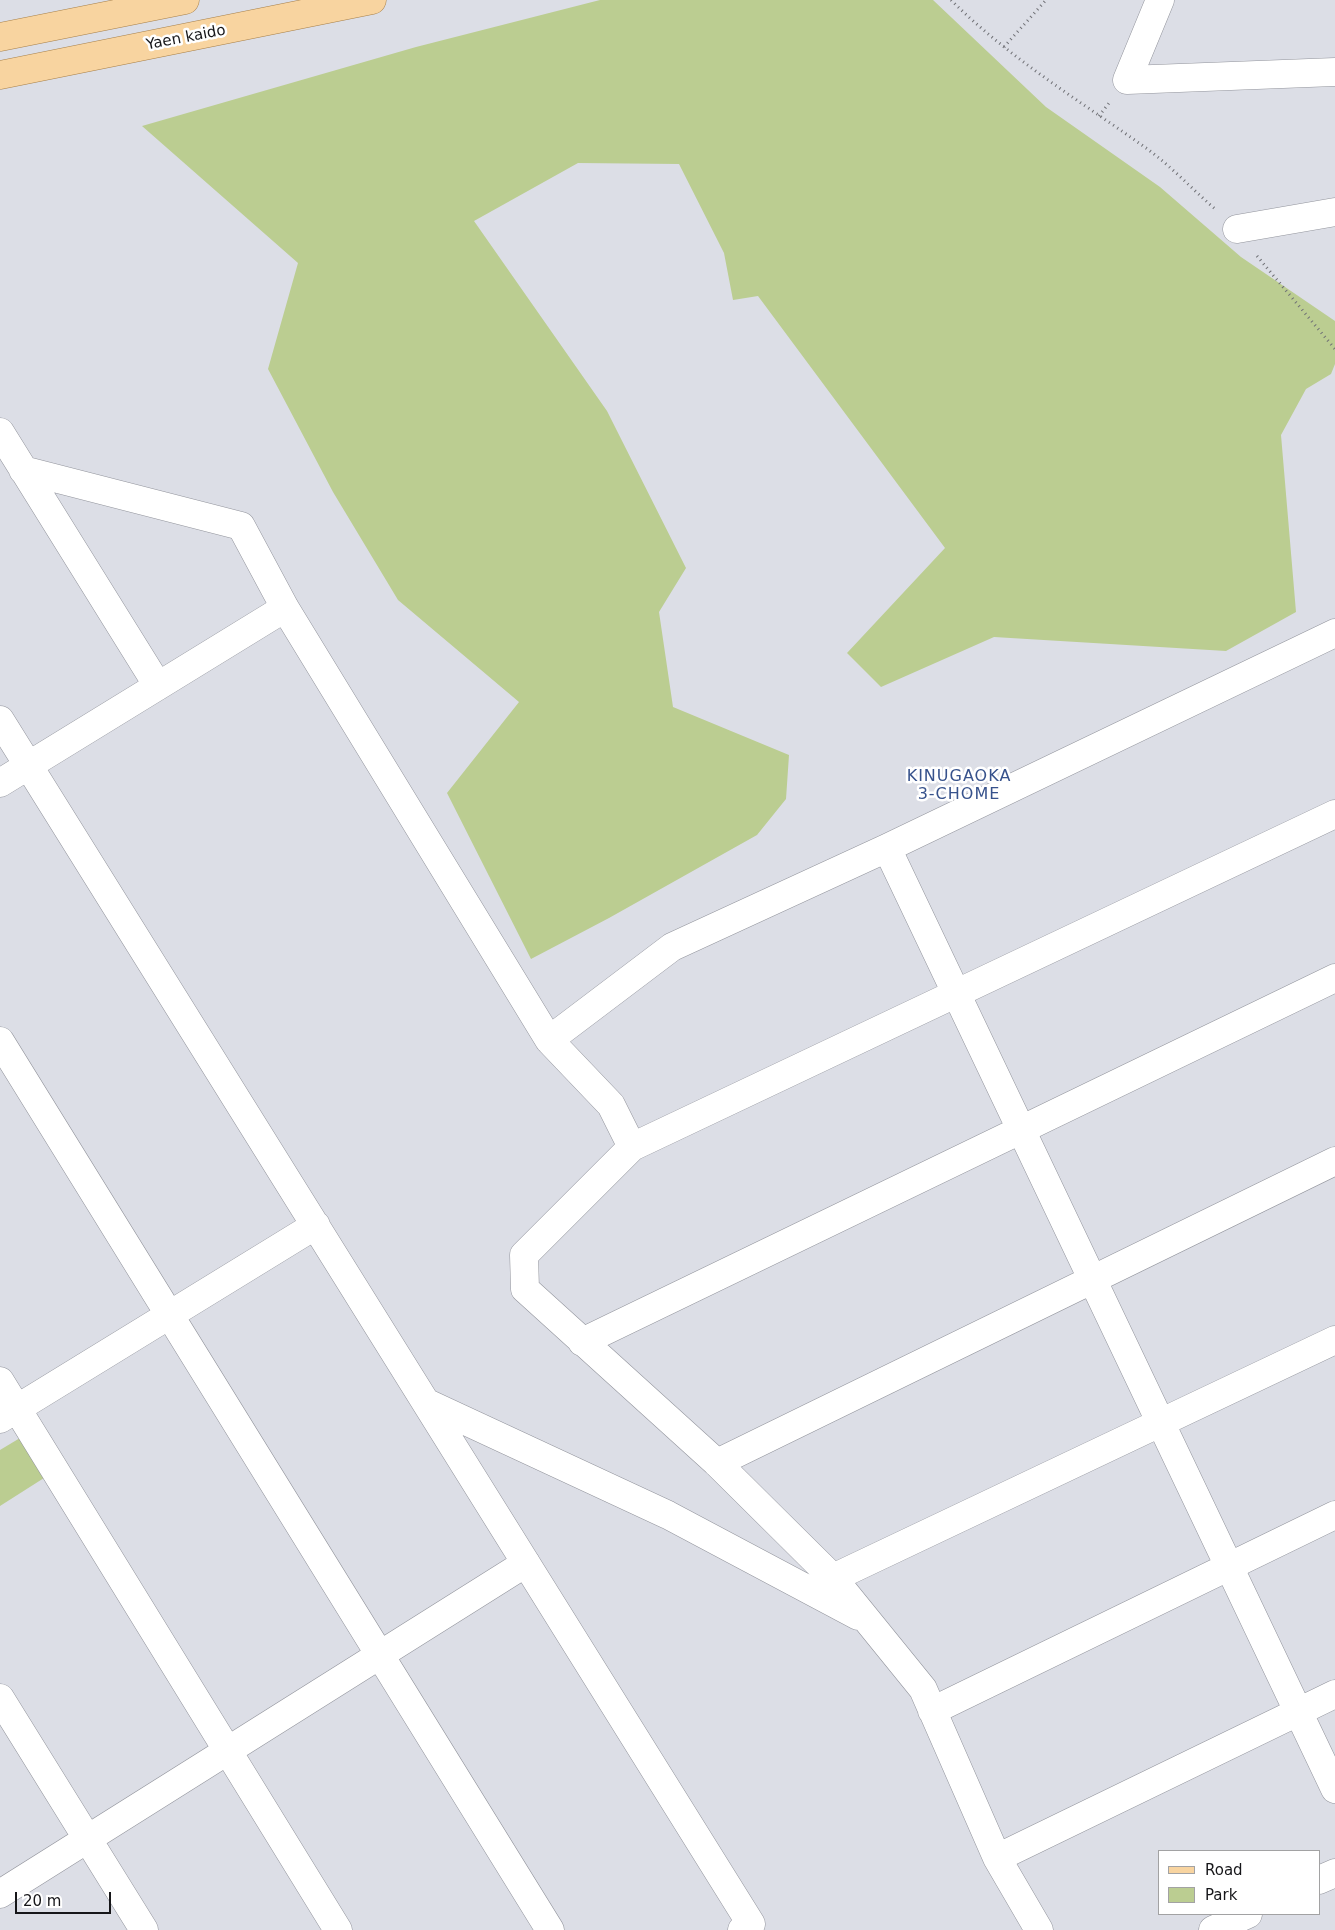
<!DOCTYPE html>
<html>
<head>
<meta charset="utf-8">
<style>
  body { margin:0 }
  #map { position:relative; width:1335px; height:1930px; overflow:hidden; background:#dcdee6; font-family:"DejaVu Sans",sans-serif }
  canvas { display:block }
  .legend { position:absolute; left:1158px; top:1850px; width:162px; height:65px; box-sizing:border-box; background:#fff; border:1px solid #a2a2a3; margin:0; padding:6px 9px; list-style:none; font-size:15px; color:#161619 }
  .legend li { display:flex; align-items:center; gap:10px; height:25px }
  .legend b { width:25px; border:1px solid #a2a2a3 }
  .scale { position:absolute; left:15px; top:1892px; width:96px; height:22px; box-sizing:border-box; border:2px solid #161619; border-top:0; padding-left:6px; font-size:15px; line-height:18px; white-space:nowrap; color:#161619; -webkit-text-stroke:4px #fff; paint-order:stroke }
</style>
</head>
<body>
<div id="map">
<canvas width="1335" height="1930"></canvas>
<ul class="legend">
<li><b style="height:6px;background:#f8d4a0"></b>Road</li>
<li><b style="height:14px;background:#bbcd91"></b>Park</li>
</ul>
<div class="scale">20 m</div>
</div>
<script>
const g = document.querySelector('canvas').getContext('2d');
g.lineJoin = 'round';
function fill(path, color) { g.fillStyle = color; g.fill(path, 'evenodd'); }
function trace(path, color, width, dash) { g.strokeStyle = color; g.lineWidth = width; g.lineCap = dash ? 'butt' : 'round'; g.setLineDash(dash || []); g.stroke(path); }
function label(font, color, halo, rows, align = 'center') {
  g.font = font + ' "DejaVu Sans",sans-serif'; g.lineWidth = 5; g.setLineDash([]); g.textBaseline = 'middle'; g.strokeStyle = halo; g.fillStyle = color; for (const [text, x, y, turn = 0] of rows) {
    g.save(); g.translate(x, y); g.rotate((+turn || 0) * Math.PI / 180); g.textAlign = isNaN(turn) ? turn : align; if (halo) g.strokeText(text, 0, 0); g.fillText(text, 0, 0); g.restore();
  }
}
fill(new Path2D(`
  M600 0H933L1046 107 1160 187 1241 257 1335 321V364L1331 374 1306 389 1281 435 1296 612 1226 651 994 637 881 687 847 653 945 548 758 296 733 300 724 253 679 164 578 163 474 221 607 411 686 568 659 612 673 707 789 755 786 799 757 835 609 918 531 959 447 793 519 702 398 600 333 492 268 369 298 263 142 126 416 47Z
  M20 1438 44 1478 0 1506V1450Z`), '#bbcd91');
const minor = new Path2D(`
  M1160 0 1127 80 1335 72
  M1237 229 1335 212
  M0 432 158 686
  M23 470 241 526 285 608 549 1040 672 947 887 848 1335 633
  M0 720 751 1924 742 1930
  M0 783 285 608
  M887 848 1335 1789
  M549 1040 611 1105 632 1147
  M0 1041 550 1930
  M582 1342 1335 978
  M0 1381 338 1930
  M427 1403 668 1515 858 1616
  M0 1419 316 1225
  M717 1463 1335 1161
  M833 1578 1335 1340
  M0 1698 144 1930
  M932 1711 1335 1515
  M997 1858 1335 1694
  M1319 1880 1335 1873
  M0 1894 526 1563
  M1039 1930 997 1858 923 1689 833 1578 717 1463 525 1289 524 1255 632 1147 1335 814
  M1213 1930 1248 1914`);
const major = new Path2D(`
  M0 37 185 0
  M0 75 372 0`);
trace(minor, '#92949c', 29);
trace(major, '#a67f48', 29);
trace(new Path2D(`
  M951 0C1009 58 1080 101 1146 148 1171 166 1192 189 1215 209
  M1004 47 1046 0
  M1099 116 1109 103
  M1257 256 1335 349`), '#6f7075', 3, [1, 4]);
trace(minor, '#fff', 28);
trace(major, '#f8d4a0', 28);
label('15px', '#161619', '#fff', [
  ["Yaen kaido",186,38,-11]
]);
g.letterSpacing = '1px';
label('16px', '#37528c', '#fff', [
  ["KINUGAOKA",959,777],
  ["3-CHOME",959,795]
]);
g.letterSpacing = '0px';
</script>
</body>
</html>
